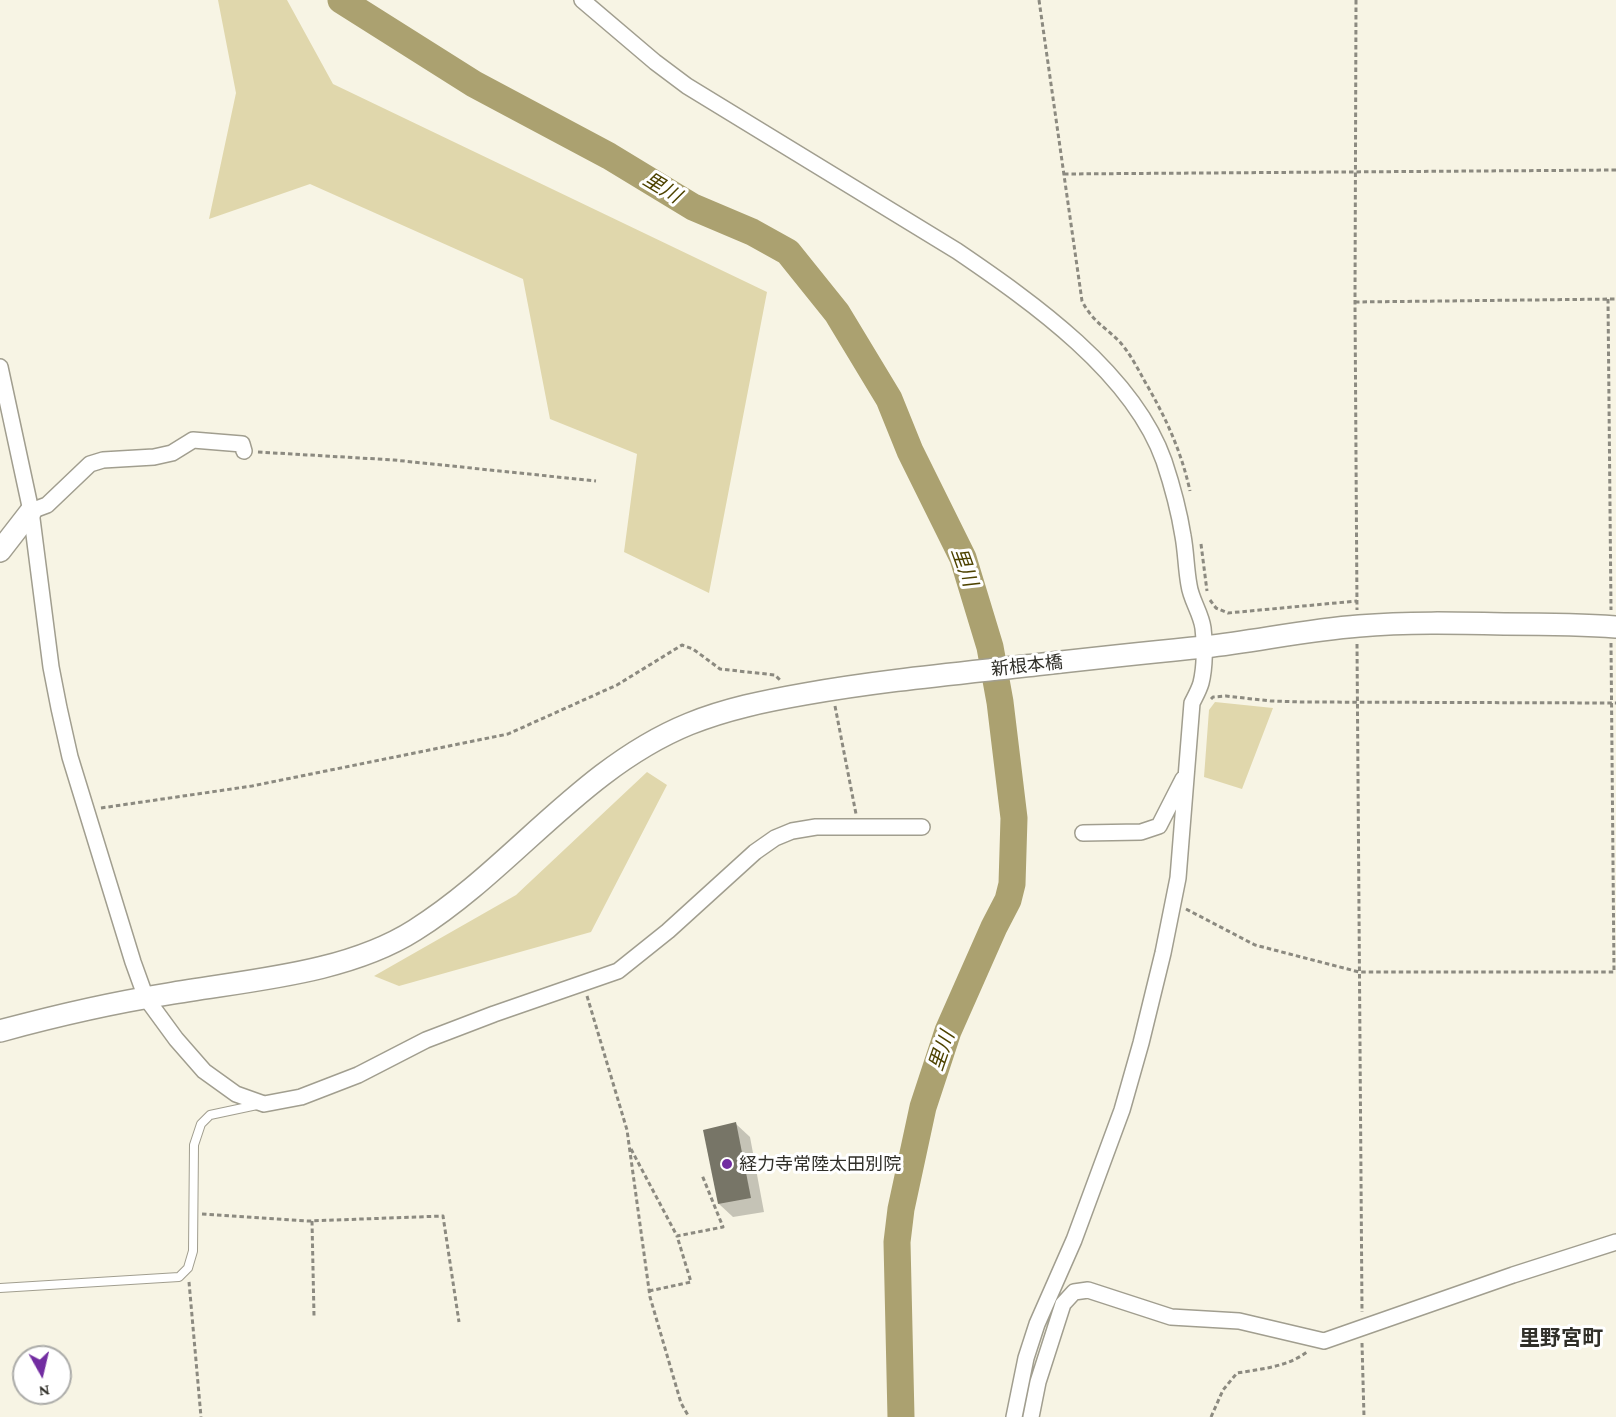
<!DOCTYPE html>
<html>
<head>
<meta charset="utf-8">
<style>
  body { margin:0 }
  #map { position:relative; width:1616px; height:1417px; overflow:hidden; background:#f7f4e4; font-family:"Crimson Pro",serif }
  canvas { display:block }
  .north { position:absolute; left:12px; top:1345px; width:60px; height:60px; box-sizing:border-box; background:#fff; border:2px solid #acaca9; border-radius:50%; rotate:172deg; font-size:16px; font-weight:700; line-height:24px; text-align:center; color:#302f29 }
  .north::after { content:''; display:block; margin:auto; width:21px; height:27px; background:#722da1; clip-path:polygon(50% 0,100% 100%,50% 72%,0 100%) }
</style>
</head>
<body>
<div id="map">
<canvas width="1616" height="1417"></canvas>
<div class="north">N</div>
</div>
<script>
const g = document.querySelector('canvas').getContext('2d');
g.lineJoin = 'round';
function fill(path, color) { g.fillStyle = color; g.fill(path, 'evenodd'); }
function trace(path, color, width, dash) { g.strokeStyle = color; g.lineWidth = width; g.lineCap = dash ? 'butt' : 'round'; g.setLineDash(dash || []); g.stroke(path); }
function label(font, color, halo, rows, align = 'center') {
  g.font = font + ' "Crimson Pro","Noto Sans JP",serif'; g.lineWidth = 6; g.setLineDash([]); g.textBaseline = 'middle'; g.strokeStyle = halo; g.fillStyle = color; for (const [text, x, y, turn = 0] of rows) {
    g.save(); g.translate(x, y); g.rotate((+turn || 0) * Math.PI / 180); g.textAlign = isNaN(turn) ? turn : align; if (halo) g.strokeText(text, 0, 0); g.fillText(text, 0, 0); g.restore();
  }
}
fill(new Path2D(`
  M218 0H287L333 84 767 292 709 593 624 552 637 454 550 419 523 279 310 184 209 219 236 93Z
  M1215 702 1273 708 1242 789 1204 777 1209 710Z
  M647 772 667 785 591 932 399 986 374 976 516 895Z`), '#e0d7ac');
fill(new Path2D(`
  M736 1124 750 1137 764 1212 733 1217 719 1204Z`), '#0003');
trace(new Path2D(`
  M341 0 474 84 609 156 693 207 752 232 788 252 837 313 889 399 910 451 963 558 990 647 1000 702 1014 818 1012 884 1008 900 994 927 948 1031 923 1107 901 1209 897 1242 901 1417`), '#aba170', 27);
fill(new Path2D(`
  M736 1122 751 1198 718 1204 703 1130Z`), '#777567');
const lane = new Path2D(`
  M0 1288 179 1277 188 1268 193 1251 194 1145 201 1124 210 1115 257 1105`);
const street = new Path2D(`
  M582 0 655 62 687 86 957 251C1032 302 1133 373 1164 461 1172 485 1179 511 1183 536 1186 552 1186 569 1189 585 1191 600 1201 613 1203 628 1205 644 1205 667 1201 683 1199 690 1195 697 1192 703L1178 878 1163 953 1141 1043 1122 1110 1074 1240 1037 1324 1026 1358 1014 1417
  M0 367 31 511 51 667 59 708 70 757 133 962 146 998 176 1039 204 1071 236 1094 264 1104 301 1097 358 1075 426 1040 494 1014 618 971 668 931 755 852 775 838 792 831 816 827H922
  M31 511 47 505 90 464 103 460 154 457 172 453 193 440 242 444 244 451
  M1083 833 1141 832 1159 826 1183 779
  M1031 1417 1038 1382 1063 1304 1074 1292 1088 1290 1171 1317 1239 1321 1324 1341 1513 1275 1616 1242`);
const secondary = new Path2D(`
  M0 551 31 511
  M0 1031C55 1016 111 1003 168 994 248 980 346 974 415 930 512 869 581 768 689 724 726 709 765 701 805 694 884 680 964 673 1043 664 1097 658 1151 652 1205 647 1257 641 1307 630 1359 626 1407 622 1456 623 1504 624 1542 624 1579 624 1616 627`);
trace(lane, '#a19e8f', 10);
trace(street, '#a19e8f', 18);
trace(secondary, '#a19e8f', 24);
trace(new Path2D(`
  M1039 0 1082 301C1093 322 1104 326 1119 341 1129 352 1137 367 1144 380 1165 416 1181 450 1190 491
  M1356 0 1355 302 1357 610
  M1064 174 1616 170
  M1608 299 1611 610
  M1355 302 1616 299
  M258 452 394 460 596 481
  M1201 544 1207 591
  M1210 600 1216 608 1228 613 1357 601
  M1611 643 1614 972
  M1357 644 1362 1312
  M1211 699 1213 697 1226 696 1271 701 1301 702 1616 703
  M835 706 856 814
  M101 808 252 786 508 734 617 685 682 645 693 649 720 669 775 675 781 681
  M1186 909 1255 945 1359 972H1616
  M587 996 627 1130 650 1297 681 1403 689 1417
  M631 1149 677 1236 723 1227 702 1175
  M202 1214 308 1221 443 1216 459 1322
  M312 1221 314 1316
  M189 1282 201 1417
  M649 1291 691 1282 677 1236
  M1362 1343 1364 1417
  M1211 1417 1223 1390 1237 1373C1261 1369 1287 1367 1307 1352`), '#8c8a80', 3, [4.5, 3]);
trace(lane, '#fff', 8);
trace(street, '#fff', 15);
trace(secondary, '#fff', 21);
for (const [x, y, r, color] of [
  [727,1164,6,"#722da1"]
]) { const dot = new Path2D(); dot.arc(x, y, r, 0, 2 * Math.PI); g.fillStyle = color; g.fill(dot); trace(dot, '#fff', 2); }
label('18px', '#302f29', '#fff', [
  ["新根本橋",1027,666,-6]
]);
label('18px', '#302f29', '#fff', [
  ["経力寺常陸太田別院",739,1164]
], 'left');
label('italic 20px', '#4e4301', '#fff', [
  ["里川",662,188,31],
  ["里川",964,567,70],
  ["里川",942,1051,-71]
]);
label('bold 21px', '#302f29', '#fff', [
  ["里野宮町",1561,1339]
]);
</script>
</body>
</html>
